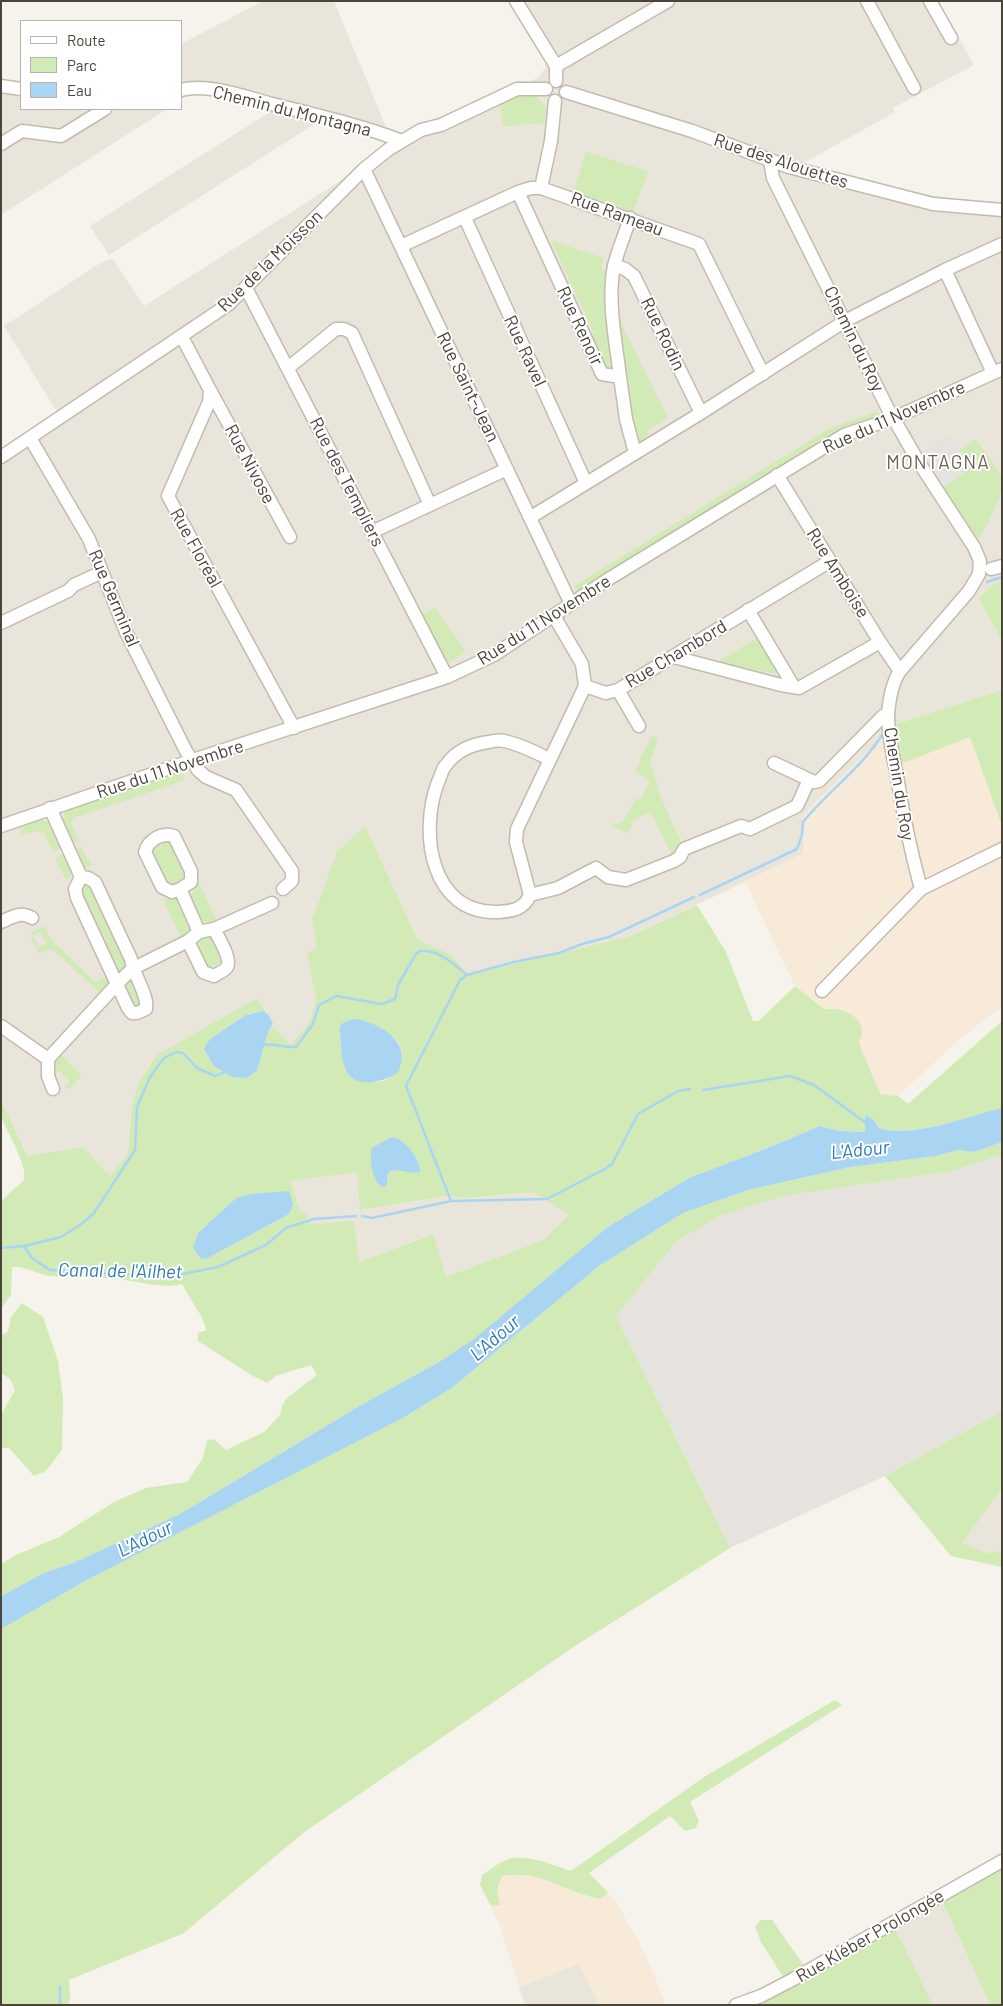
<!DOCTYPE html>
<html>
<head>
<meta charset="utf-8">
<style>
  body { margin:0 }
  #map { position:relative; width:1003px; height:2006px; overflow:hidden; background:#f6f3ec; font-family:Barlow,sans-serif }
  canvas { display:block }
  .frame { position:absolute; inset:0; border:2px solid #4b4439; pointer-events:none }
  .legend { position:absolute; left:20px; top:20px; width:162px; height:90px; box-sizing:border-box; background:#fff; border:1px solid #b7b4b0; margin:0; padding:6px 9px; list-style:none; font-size:15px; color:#4b4439 }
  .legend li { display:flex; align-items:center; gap:10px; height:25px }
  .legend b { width:25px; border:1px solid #b7b4b0 }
</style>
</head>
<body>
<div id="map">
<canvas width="1003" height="2006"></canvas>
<div class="frame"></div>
<ul class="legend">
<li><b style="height:6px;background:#fff"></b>Route</li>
<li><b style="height:14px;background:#d2eab5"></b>Parc</li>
<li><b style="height:14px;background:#a9d4f2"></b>Eau</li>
</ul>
</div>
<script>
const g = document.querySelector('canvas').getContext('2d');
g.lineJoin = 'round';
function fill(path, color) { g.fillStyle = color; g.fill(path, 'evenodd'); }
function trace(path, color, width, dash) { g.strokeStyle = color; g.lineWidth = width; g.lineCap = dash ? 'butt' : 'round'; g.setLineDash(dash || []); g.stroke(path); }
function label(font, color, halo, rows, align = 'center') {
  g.font = font + ' Barlow,sans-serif'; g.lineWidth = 4; g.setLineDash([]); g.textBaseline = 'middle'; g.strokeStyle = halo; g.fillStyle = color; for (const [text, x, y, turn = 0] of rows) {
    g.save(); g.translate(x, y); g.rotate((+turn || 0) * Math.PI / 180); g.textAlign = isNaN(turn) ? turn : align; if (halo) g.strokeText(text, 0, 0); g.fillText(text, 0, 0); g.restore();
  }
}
fill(new Path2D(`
  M263 1H334L386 127 378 135 319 121 109 255 90 226 273 110 212 93 193 92 181 99V44Z
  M512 1H938L974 65 893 108 895 112 802 164 866 182 935 196 1002 203V582L995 583 978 598 1002 641V690L896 724 804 814 803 854 631 936 469 975 450 954 418 940 365 826 312 921 317 947 307 953 316 999 309 1023 291 1045 272 1026 273 1023 268 1014 257 998 150 1064 138 1083 132 1106 128 1153 110 1177 83 1147 27 1156 1 1099V450L57 412 4 326 102 262 113 259 144 306 337 183 389 142 408 131 519 81H531L539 77 545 68V59ZM552 241 601 270 604 370 594 334ZM620 323 667 418 647 431 625 378ZM877 419 830 434 713 507 577 584 828 429ZM659 739 649 761 661 797 682 844 678 846 677 855 673 857 650 812 634 820 610 826 612 824H615L623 821 636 799 640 800 649 781 635 771ZM167 841 165 880 153 848ZM200 883 201 921 188 891 191 893ZM217 941 214 943 220 955 205 962 199 949Z
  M1 80 21 82V109H167L1 215Z
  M358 1171 361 1210 446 1196 465 1198 533 1192 570 1215 543 1240 446 1277 432 1234 359 1262 309 1224 301 1213 290 1181Z
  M1002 1489V1550L988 1553 962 1543Z
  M938 1892 990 2005H933L891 1920Z
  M579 1963 600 2005H525L519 1987Z`), '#eae5da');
fill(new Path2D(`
  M896 724 901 764 970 737 1002 823V1007L963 1036 898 1096 880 1094 876 1089 872 1073 859 1043 862 1032 853 1015 840 1009 824 1010 795 986 745 882 803 854 804 814Z
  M518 1873 540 1878 567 1887 587 1897 600 1899 608 1893 615 1900 643 1949 666 2005H600L579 1964 519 1987 500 1926 491 1907 500 1905 497 1890 502 1876Z`), '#f7ead8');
fill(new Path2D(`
  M1002 1155V1411L885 1476 730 1548 616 1316 677 1241 724 1214 785 1196 952 1171Z`), '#e6e2dd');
fill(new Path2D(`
  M523 95C535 94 539 98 546 108L544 123 503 126 500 103Z
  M586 152 648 171 633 213 573 193Z
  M551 240 603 258 601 270 609 271 616 369 608 373 589 337 594 334Z
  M620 321 668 418 647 431 650 440 639 445 636 442 625 378Z
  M875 412 879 413 880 417 830 434 579 592 574 587 577 584 828 429Z
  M975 439C984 451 997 465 1002 479 1003 499 987 524 978 541L942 488 972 467 960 450Z
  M1002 582V641L978 598 995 583Z
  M435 608 466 652 447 663 422 614Z
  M760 636 778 671 775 674 718 662Z
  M1002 690V823H1001L970 737 901 764 896 724Z
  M651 736 659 739 650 761 661 797 682 844 678 846 677 855 673 857 650 812 634 820 628 833 610 826 612 823 615 824 623 821 636 798 640 800 649 781 635 771Z
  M179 771 184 776 183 781 73 818 71 823 79 840 72 844 61 821 64 815V809Z
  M39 819 52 824 62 848 53 852 43 832 37 831 22 835 19 825Z
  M365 826 418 940 450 954 469 975 631 936 697 905 726 952 753 1021H759L795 986 824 1009H839L853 1015 860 1023 862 1032 859 1043 880 1094 898 1096 908 1104 1002 1021V1108C967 1116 913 1139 879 1128L873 1119 865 1116V1132L839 1131 820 1126 770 1147 689 1178 609 1226 473 1341 439 1362 361 1405 180 1514 73 1563 44 1573 1 1596V1564L16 1555 59 1537 114 1502 146 1488 187 1482 203 1458 207 1441 214 1439 226 1450 264 1432 280 1415 282 1406 287 1398 317 1375 311 1365 276 1376 267 1383 253 1376 198 1341V1333L207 1330 201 1316 182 1284C162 1289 143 1282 124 1280 100 1276 74 1279 50 1276 37 1274 26 1266 12 1267L11 1295 1 1309V1201L24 1180C28 1165 7 1133 2 1118 0 1112 1 1105 1 1099L27 1156 83 1147 110 1176 128 1153 132 1106 138 1083 157 1055 257 998 266 1012 250 1013 210 1039 209 1058C218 1071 231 1078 247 1078L257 1071 267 1035 272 1026 291 1045 309 1023 316 999 307 953 317 947 312 921 337 852ZM380 1027C386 1032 393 1036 398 1042 411 1061 393 1084 372 1082 364 1082 356 1077 349 1075L343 1063 339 1029ZM392 1137 398 1169 388 1173 387 1185 373 1147ZM357 1172 360 1210 446 1196 465 1198 533 1192 569 1215 543 1240 446 1277 433 1234 359 1262 354 1221 309 1224 306 1213H301L290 1181ZM236 1198 289 1214 208 1258 198 1233Z
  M168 837 187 877 169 886 148 851 167 841Z
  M81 846 87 859H89L92 866 83 868 73 850Z
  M65 853 73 874 66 880 55 858Z
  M199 883 217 921 211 925 201 921 188 892 191 893Z
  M86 885H90L115 938 129 963 122 973 113 970 79 891Z
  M176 896 192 929 188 935 181 938 163 899H176Z
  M44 926 50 938 95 982 108 976 110 985 102 995 52 949 39 954 30 937H34L39 947 46 943 40 932 33 935 29 933Z
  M212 935 217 941 214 944 223 962 207 969 199 949 196 951 195 941 199 937Z
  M129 980 133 982 142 1003 133 1009 122 986Z
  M60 1054 82 1075 69 1089 65 1087 70 1082 59 1071 54 1076 52 1063Z
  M1002 1142V1155L952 1171 785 1196 724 1214 677 1241 616 1316 730 1548 575 1646 303 1833 184 1933 69 1980 70 1996 68 2005H1V1629L87 1580 403 1418 453 1387 599 1266 683 1213 748 1190 850 1167 936 1156 957 1150 974 1152Z
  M22 1303 43 1317 58 1361 63 1398 62 1450 46 1471 34 1476 9 1448H1V1415L15 1390 10 1379 1 1373V1335L8 1332 11 1317Z
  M1002 1411V1489L962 1543 988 1553 1002 1550V1567L951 1556 885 1476Z
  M835 1700 842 1705 690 1802 699 1821 696 1828 685 1831 670 1816 589 1873 608 1893 600 1899C564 1892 541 1869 502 1876L497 1890 500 1905 491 1906 480 1885 482 1875C490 1870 503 1859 513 1858 533 1856 553 1865 571 1871L704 1777Z
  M1002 1856V2005H990L938 1892Z
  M761 1920H772L805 1967 891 1920 933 2005H729L762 1993 785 1980 761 1942 755 1926Z`), '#d2eab5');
fill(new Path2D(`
  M949 435 972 467 942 488 919 456Z`), '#e5e3e0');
fill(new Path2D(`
  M263 1011 268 1014 273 1023 267 1035 257 1071 247 1078 232 1077 214 1066 204 1049 210 1039 246 1015Z
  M353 1019C379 1021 416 1044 397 1073 382 1083 353 1090 345 1068 340 1056 342 1042 339 1029L341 1024Z
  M1002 1108V1142L974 1152 957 1150 936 1156 850 1167 748 1190 683 1213 599 1266 453 1387 403 1418 87 1580 1 1629V1596L44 1573 73 1563 180 1514 361 1405 439 1362 473 1340 609 1226 689 1178 770 1147 820 1126 839 1131 865 1132V1115L873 1119 879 1128C913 1139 967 1116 1002 1108Z
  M392 1137C405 1139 420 1159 420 1172 408 1175 399 1166 388 1173L387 1185 383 1187C372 1183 370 1161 371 1150L373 1147Z
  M289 1191 293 1204 289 1214 208 1258 201 1259 193 1248 198 1233 236 1198 252 1194Z`), '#a9d4f2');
trace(new Path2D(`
  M987 582 1002 577
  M700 895 797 849 802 835 803 822C828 791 863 767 884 732
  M261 1045C273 1043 284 1048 296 1047L313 1024 319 1005 336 996 382 1004 395 999 398 985 416 954 420 951C438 949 454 964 467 975
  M703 1090 790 1076 814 1085 866 1123
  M451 1201 406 1086 460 980 467 975 514 962 559 953 582 944 609 937 694 897
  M362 1216 372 1218 451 1201 547 1199 605 1169 612 1164 638 1114 678 1091 690 1089
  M24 1246 61 1237 83 1223 94 1213 135 1150 137 1107 150 1077 164 1058 176 1052 183 1053 197 1068 215 1076 228 1071
  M1 1248 24 1246 32 1258 50 1270 159 1276 183 1274 218 1267 266 1245 286 1228 314 1219 356 1216
  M60 1987V2005`), '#a9d4f2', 2.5);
const minor = new Path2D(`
  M516 1 556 66
  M867 1 914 88
  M930 1 951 38
  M556 81V66L668 1
  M1 86 21 89
  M181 90C208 83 246 97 272 104 316 115 360 125 402 141
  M566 92 692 131 789 167 933 204 1002 210
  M1 144 22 131 61 136 105 109
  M770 161 773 178 887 407 918 461 974 547 980 561 979 574 969 591 900 671C892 683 889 701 888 715 888 736 893 756 897 776 903 815 911 852 921 889
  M364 169 571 604
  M541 188 551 141 555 101
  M518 192 602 374 620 377 626 419 635 453
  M465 218 586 483
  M401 246 518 192 531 188H541L699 244 763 374
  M614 265 625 269 634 276 701 413
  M945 270 993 373
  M246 288 447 677
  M182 337 210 390 209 402 168 496 294 728
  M288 368 336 329H344L352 333 430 505
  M620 377C616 342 607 301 614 266 618 250 625 234 630 218
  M210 390 290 537
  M30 438 89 539 126 632 186 751 198 770 206 777 236 790 292 871V881L283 889
  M1 457 229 304 364 169 389 149 421 130 441 125 517 89H546
  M777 475 880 642 900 671
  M531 517 701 413 845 321 945 270 1002 244
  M372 532 507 469
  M991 569 1002 566
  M748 610 794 687
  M554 616 582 664 585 686 606 693 618 690 830 561
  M1 623 68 591 74 585 102 572
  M674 657 781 685 799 688 880 642
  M618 690 639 726
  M549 759C535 752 520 744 504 741 499 740 493 741 489 742 472 744 456 751 446 765 442 769 441 776 438 782 419 832 430 915 499 912 513 911 524 909 530 895L516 842 517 829 585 686
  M774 763 814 782 819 781 883 716 888 715
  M50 808 81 877
  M1 826 193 760 447 677 494 655 607 580 844 435 894 418 1002 369
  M81 877 88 878 95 882 131 959C133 974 149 996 146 1009L137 1013H132L128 1008 77 898 75 889Z
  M180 889 191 882V871L174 836C162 832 148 840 145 852L162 887 172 892 180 889 199 932
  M530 895 558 888 596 868 608 877 626 880 674 861 680 857 684 849 741 826 750 829 797 806 809 780
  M1 922C13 917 20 911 32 918
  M188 941 203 972 214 976C218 973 225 971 227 967 232 959 218 937 214 929
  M822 991 921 889 1002 849
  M1 1026 48 1059 117 984 132 969 188 941 199 932 214 929 272 903
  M48 1059V1076L53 1089
  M736 2005 761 1996 790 1981 1002 1861`);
trace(minor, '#c2bbae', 15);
trace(minor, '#fff', 12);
label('18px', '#4b4439', '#fff', [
  ["Chemin du Montagna",292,111,14],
  ["Rue des Alouettes",781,161,18],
  ["Rue Rameau",617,214,20],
  ["Rue de la Moisson",270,261,-44],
  ["Rue Renoir",580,326,65],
  ["Rue Rodin",663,334,64],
  ["Chemin du Roy",854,339,64],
  ["Rue Ravel",525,351,65],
  ["Rue Saint-Jean",468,387,64],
  ["Rue du 11 Novembre",894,417,-24],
  ["Rue Nivose",250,464,62],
  ["Rue des Templiers",347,482,63],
  ["Rue Floréal",196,548,61],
  ["Rue Amboise",838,573,58],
  ["Rue Germinal",114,598,67],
  ["Rue du 11 Novembre",544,620,-32],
  ["Rue Chambord",676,654,-31],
  ["Rue du 11 Novembre",170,769,-18],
  ["Chemin du Roy",899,784,81],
  ["Rue Kléber Prolongée",870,1936,-30]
]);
g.letterSpacing = '1px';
label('19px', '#6e6250', '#fff', [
  ["MONTAGNA",938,463]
]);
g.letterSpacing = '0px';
label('italic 19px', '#2e7ab2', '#fff', [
  ["L'Adour",860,1150,-6],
  ["Canal de l'Ailhet",120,1271,1],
  ["L'Adour",495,1338,-41],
  ["L'Adour",145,1539,-26]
]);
</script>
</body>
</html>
